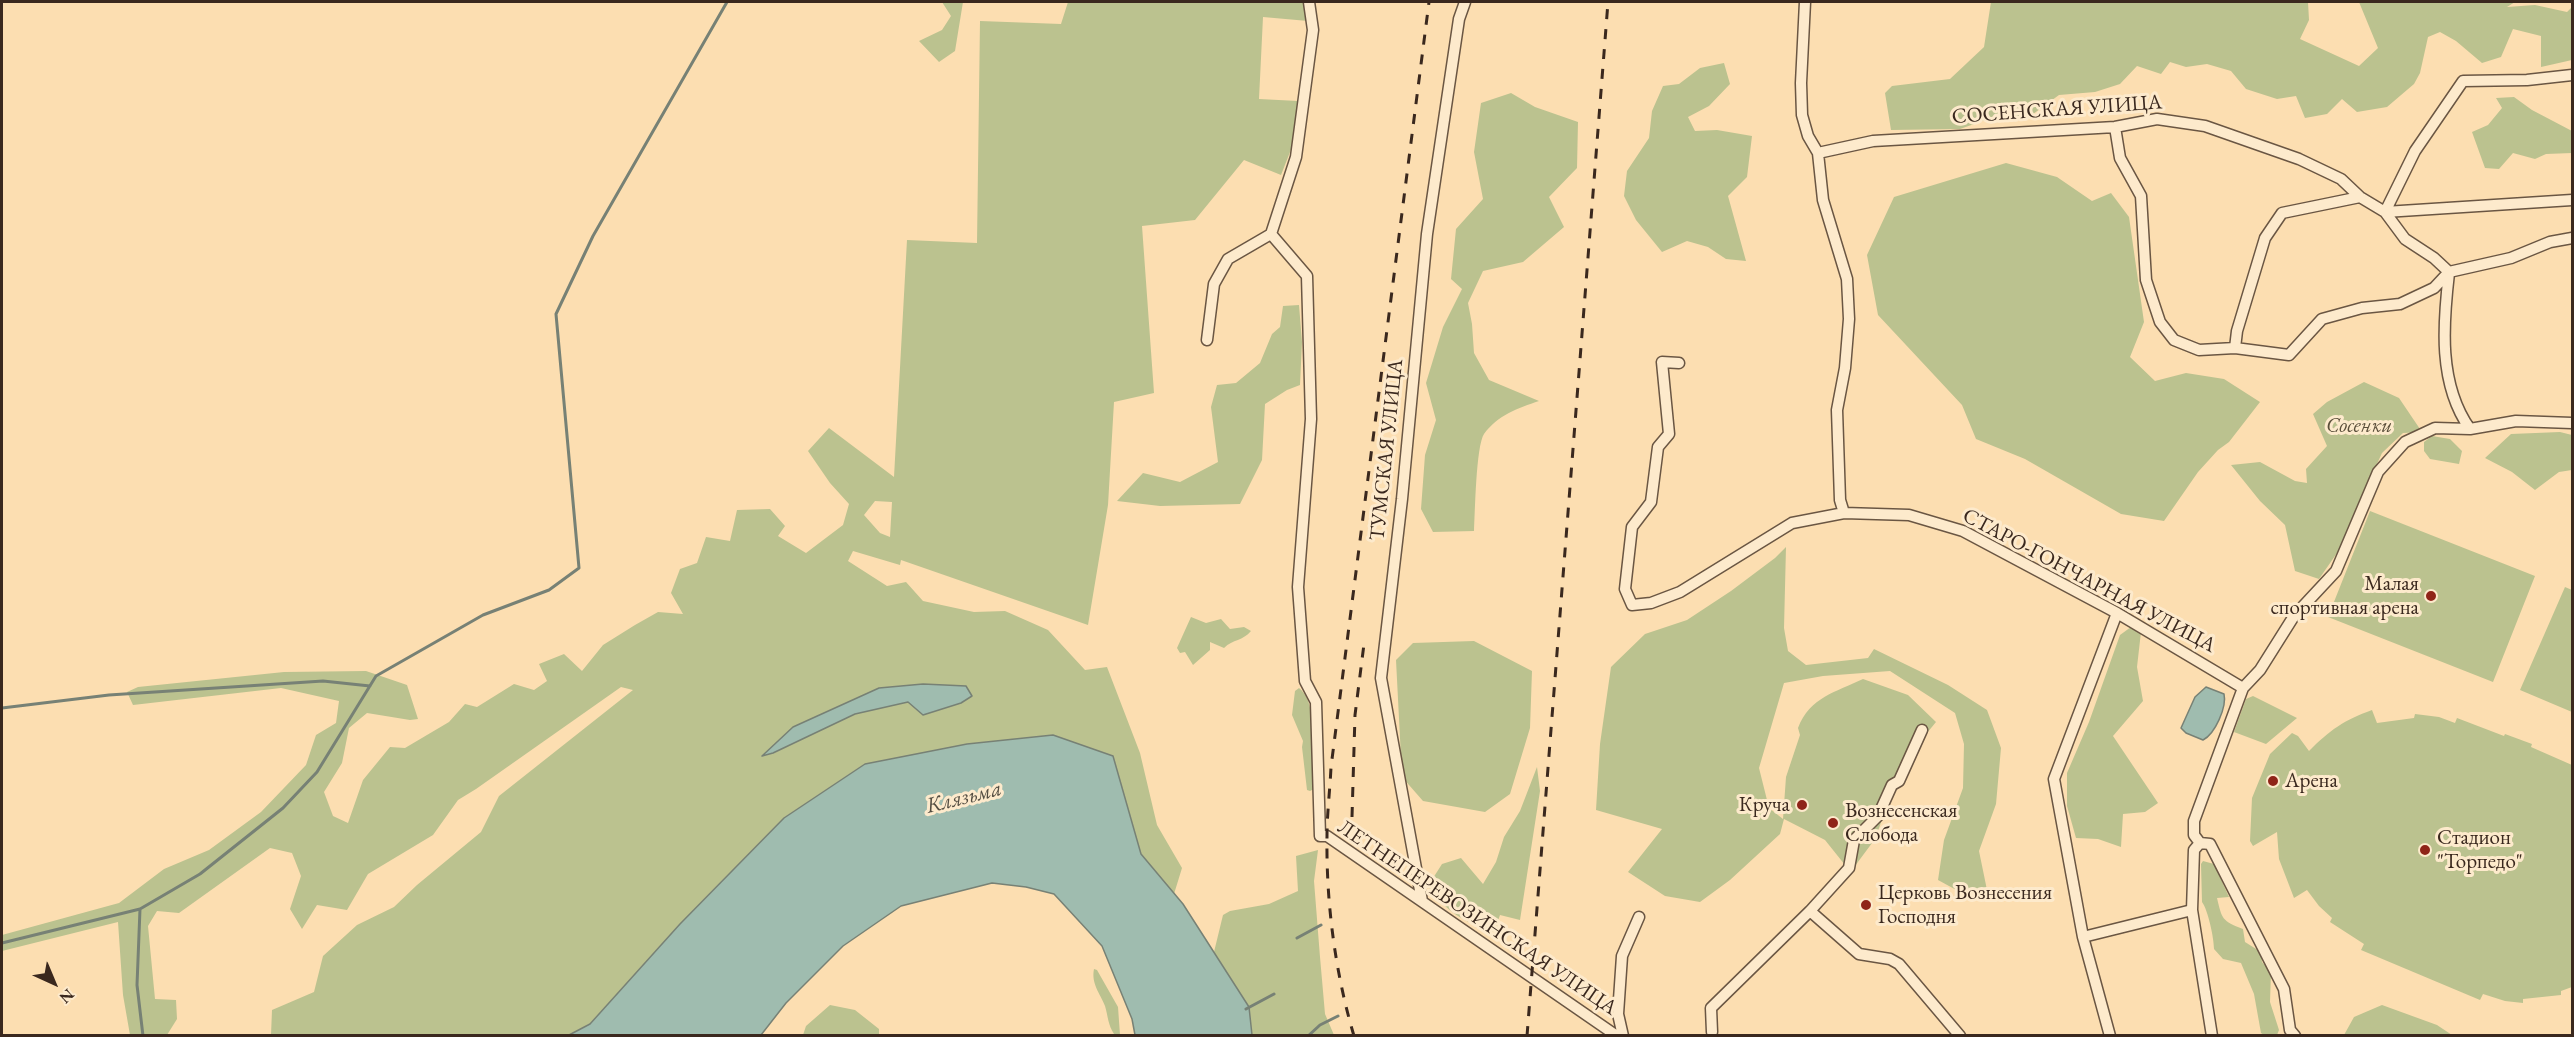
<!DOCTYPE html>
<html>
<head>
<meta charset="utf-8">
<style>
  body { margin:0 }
  #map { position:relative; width:2574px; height:1037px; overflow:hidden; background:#fcdeb1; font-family:"EB Garamond",serif }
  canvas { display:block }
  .frame { position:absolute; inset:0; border:3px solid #3a281e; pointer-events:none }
  .north { position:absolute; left:24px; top:953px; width:60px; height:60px; -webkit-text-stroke:4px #fdeacc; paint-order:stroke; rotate:136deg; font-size:16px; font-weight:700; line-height:24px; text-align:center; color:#3a281e }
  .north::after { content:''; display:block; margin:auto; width:21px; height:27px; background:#3a281e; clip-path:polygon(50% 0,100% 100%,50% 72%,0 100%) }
</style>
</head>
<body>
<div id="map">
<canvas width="2574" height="1037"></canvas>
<div class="frame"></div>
<div class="north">N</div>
</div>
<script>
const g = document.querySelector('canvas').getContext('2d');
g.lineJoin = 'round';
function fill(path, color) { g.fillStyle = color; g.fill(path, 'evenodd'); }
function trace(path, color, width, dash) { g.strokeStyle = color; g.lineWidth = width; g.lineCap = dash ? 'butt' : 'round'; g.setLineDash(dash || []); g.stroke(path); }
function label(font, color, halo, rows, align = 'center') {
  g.font = font + ' "EB Garamond",serif'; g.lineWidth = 6; g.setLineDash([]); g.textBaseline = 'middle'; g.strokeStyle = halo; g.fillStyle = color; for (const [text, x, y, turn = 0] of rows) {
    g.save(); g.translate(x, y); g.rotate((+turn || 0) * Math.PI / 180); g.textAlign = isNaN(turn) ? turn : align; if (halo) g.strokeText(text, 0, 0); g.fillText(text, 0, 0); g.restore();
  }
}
fill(new Path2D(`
  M942 2H963L955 51 939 62 919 41 942 30 951 16Z
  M1068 2H1305L1308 21 1263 17 1259 99 1298 101 1292 147 1281 175 1244 160 1195 220 1142 226 1154 393 1114 402 1108 505 1088 625 901 560 900 565 853 551 848 561 887 586 906 582 923 601 974 612 1005 611 1048 630 1085 670 1107 667 1140 753 1157 825 1182 868 1174 894 1141 854 1113 756 1053 735 967 744 865 764 784 818 680 924 590 1024 569 1035H271L272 1010 314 992 323 956 357 925 394 907 417 885 481 832 499 796 633 690 621 687 476 789 458 800 433 835 368 874 347 910 317 905 302 929 290 909 301 876 292 853 270 848 179 913 157 911 148 926 155 999 176 1000 177 1019 167 1035H130L123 995 118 922 2 951V935L119 903 164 869 209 850 261 812 306 765 316 735 336 723 339 701 281 688 133 705 127 692 138 687 284 672 366 671 407 685 418 719 410 720 367 713 349 728 342 763 324 792 333 816 348 823 363 780 390 747 405 748 449 722 465 704 477 707 514 684 534 690 547 681 539 664 564 654 582 671 603 645 635 625 658 612 683 614 671 593 680 569 697 563 706 537 730 541 737 510 770 509 785 526 778 536 806 553 843 525 849 504 830 483 808 451 829 428 894 477 907 240 977 243 980 21 1061 24ZM875 501 892 502 890 537 880 533 864 515Z
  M1991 2H2308L2309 20 2300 39 2359 66 2378 48 2359 2H2515L2507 7 2535 5 2567 12 2572 7V60L2541 67V36L2513 29 2501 57 2482 63 2456 41 2440 32 2428 37 2420 73 2414 84 2387 107 2357 112 2342 99 2327 114 2305 118 2296 96 2277 99 2246 89 2231 71 2207 64 2186 67 2170 62 2161 74 2137 66 2120 84 2095 92 2059 95 2029 117 1991 118 1960 129 1891 130 1885 93 1892 86 1950 79 1984 47Z
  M1724 63 1730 84 1709 106 1688 117 1695 131 1717 130 1752 136 1747 177 1728 196 1746 261 1726 259 1708 247 1687 241 1662 252 1636 220 1624 196 1627 171 1649 138 1652 111 1663 86 1679 84 1700 68Z
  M1511 93 1535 107 1578 122 1577 168 1549 197 1564 227 1523 262 1483 271 1468 303 1472 324 1474 353 1489 380 1539 401C1518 408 1498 415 1484 434 1476 446 1475 513 1474 531L1433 532 1421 509 1425 455 1436 420 1426 383 1443 327 1462 289 1451 279 1456 229 1483 199 1474 152 1481 103Z
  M2514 97 2532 110 2572 131V153L2546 154 2535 159 2513 153 2499 169 2485 168 2472 132 2488 125 2502 108 2496 98Z
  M2006 163 2057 177 2092 201 2111 193 2129 217 2144 322 2130 357 2155 381 2186 373 2224 379 2260 402 2229 442 2218 450 2198 472 2164 521 2121 514 2025 459 1976 439 1962 405 1878 315 1867 255 1894 197Z
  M1299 305 1302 342 1300 385 1287 390 1265 404 1262 460 1240 504 1160 506 1117 501 1143 473 1180 482 1218 462 1211 407 1217 385 1236 383 1260 363 1272 334 1280 327 1283 306Z
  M2364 382 2399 398 2422 432 2403 433 2382 453 2365 490 2346 540 2319 579 2295 571 2285 525 2260 501 2231 465 2260 462 2295 481 2307 483 2306 469 2327 446 2313 414 2327 402Z
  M2560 432 2572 435V470L2559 472 2535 490 2512 472 2485 458 2511 434Z
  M2432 436 2450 439 2462 451 2459 464 2430 459 2424 451V442Z
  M2370 511 2535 576 2493 682 2328 617Z
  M1786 547 1784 628 1788 651 1806 665 1868 658 1874 649 1948 685 1987 710 2001 748 1996 804 1979 851 1987 890 1960 892 1938 880 1944 840 1963 788 1964 744 1955 713 1890 671 1823 676 1784 683 1759 768 1769 808 1783 819 1786 777 1800 735 1798 728C1810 697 1836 692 1863 679L1908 695 1936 722 1927 733 1907 776 1895 784 1875 839 1852 870 1845 865 1825 840 1784 819 1780 834 1730 880 1700 902 1665 896 1628 872 1662 829 1596 810 1600 744 1611 667 1645 634 1687 620 1731 591 1775 558Z
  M2565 587 2572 590V712L2520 690Z
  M1191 617 1206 623 1221 619 1230 629 1244 627 1251 631C1243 641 1233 639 1224 648L1210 642V650L1193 665 1185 652 1180 653 1177 648Z
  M2131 627 2141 632 2137 667 2143 701 2113 736 2158 803 2145 812 2123 814 2121 847 2098 839 2076 838 2067 806V773L2089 722 2120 635Z
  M1474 641 1532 671 1530 728 1510 794 1485 812 1423 801 1402 777 1396 660 1413 643Z
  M1299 688C1315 701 1311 726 1311 745L1314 750 1316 788 1310 791 1307 790 1302 747 1303 741 1292 715 1295 691Z
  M2253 696 2297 718 2266 744 2234 732 2246 699Z
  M2372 710 2377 723 2414 718 2415 714 2439 717 2455 723 2457 718 2504 736 2505 734 2532 744 2531 747 2572 765V987L2561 991V995L2523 999V1003L2505 1001 2483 994 2480 1000 2361 950 2364 944 2330 922 2332 918 2319 906 2307 890 2294 898 2279 859 2277 832 2253 846 2250 841 2252 798 2270 754 2292 733 2298 736 2309 751C2330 730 2344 720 2372 710Z
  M1537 767 1540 791 1520 920 1500 915 1494 932C1461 920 1449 914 1428 886L1442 864 1461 858 1483 884 1496 862 1504 837 1520 811Z
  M1318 850 1314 881 1320 957 1325 1014 1334 1035H1252L1249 1007 1214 952 1223 915 1230 911 1269 904 1298 891 1296 856Z
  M2203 861 2214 864 2229 897 2217 898C2222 919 2222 921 2243 929L2245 942 2261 952 2262 962 2271 972 2270 1002 2279 1030 2277 1035H2264L2261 1033 2254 994 2241 963 2223 959 2214 949C2214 938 2208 910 2202 902L2201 864Z
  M1094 969 1097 970 1118 1007 1120 1035H1112L1114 1034C1108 1025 1108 1016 1105 1006 1100 993 1091 984 1094 969Z
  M830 1005 855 1010 879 1029V1035H803L806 1026Z
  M2382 1005 2437 1025 2452 1035H2344L2354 1017Z`), '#bbc28f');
const water = new Path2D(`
  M923 684 966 686 972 696 961 703 923 715 908 702 855 714 773 753 762 756 793 727 879 688Z
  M2206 687 2224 694C2227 707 2215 734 2203 740L2186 733 2181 728 2195 697Z
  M1053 735 1113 756 1141 854 1183 904 1249 1007 1252 1035H1135L1132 1019 1102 946 1054 894 1026 887 992 883 901 906 843 946 786 1003 761 1035H569L590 1024 680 924 784 818 865 764 967 744Z`);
fill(water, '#9fbcaf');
trace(water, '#778175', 1.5);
trace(new Path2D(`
  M2 708 109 695 323 681 370 686
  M1297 938 1321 925
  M2 943 140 909
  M1246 1009 1274 994
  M143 1036 137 985 140 909 200 874 283 808 317 772 376 676 483 615 549 590 579 568 556 314 593 236 727 2
  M1308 1036 1320 1025 1338 1016`), '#778175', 3);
const minor = new Path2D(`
  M1309 2 1313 30 1296 157 1271 234 1307 276 1311 419 1298 587 1305 681 1316 702 1320 836H1327L1617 1036
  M1805 2 1801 83 1802 115 1808 136 1818 153 1823 200 1847 279 1849 319 1845 368 1837 410 1840 500 1844 513
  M2572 75 2527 80 2463 81 2415 151 2385 212 2572 200
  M2115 127 2120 158 2141 196 2146 280 2160 322 2174 340 2199 350 2235 348 2289 355 2322 319 2362 308 2400 304 2434 288 2449 272
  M1818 153 1873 141 2115 127 2157 119 2205 126 2299 159 2341 179 2360 197 2385 212 2405 239 2434 258 2449 272
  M2449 272 2511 258 2550 242 2572 238
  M2449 273C2443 324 2438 384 2470 429L2516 421 2572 423
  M1207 340 1214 284 1228 259 1271 234
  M2235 348 2237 331 2265 238 2282 213 2360 197
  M1679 363 1662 362 1669 434 1658 447 1651 502 1632 527 1625 589 1632 605 1651 603 1680 592 1792 523 1844 513 1909 515 1963 531 2117 613 2243 688
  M2200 843 2194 850 2192 910 2212 1036
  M1422 901 1381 678 1402 499 1427 234 1459 19 1465 2
  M1810 911 1859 954 1890 959 1899 964 1960 1036
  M2083 937 2192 910
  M1712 1032 1711 1008 1810 911 1849 868 1854 840 1878 816 1892 785 1899 781 1922 730
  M1623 1036 1618 1014 1622 956 1639 917
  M2110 1036 2083 937 2054 779 2117 613
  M2295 1036 2290 1030 2284 989 2210 844 2200 843 2194 835V821L2243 688 2260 670 2294 616 2336 571 2378 472 2405 442 2435 428 2470 429`);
trace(minor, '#6a5643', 13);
trace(minor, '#fdeacc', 10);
trace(new Path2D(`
  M1352 817 1355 715 1364 644
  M1354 1036C1335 972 1326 902 1327 836 1327 813 1330 790 1331 767L1429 2
  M1527 1036 1608 2`), '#3a281e', 3, [10, 10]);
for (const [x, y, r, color] of [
  [2431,596,6,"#8f2418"],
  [2273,781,6,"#8f2418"],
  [1802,805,6,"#8f2418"],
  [1833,823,6,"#8f2418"],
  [2425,850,6,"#8f2418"],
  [1866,905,6,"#8f2418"]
]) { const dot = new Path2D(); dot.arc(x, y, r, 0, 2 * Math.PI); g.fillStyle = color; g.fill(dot); trace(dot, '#fdeacc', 2); }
label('21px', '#3a281e', '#fdeacc', [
  ["СОСЕНСКАЯ УЛИЦА",2057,110,-4],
  ["ТУМСКАЯ УЛИЦА",1387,450,-84],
  ["СТАРО-ГОНЧАРНАЯ УЛИЦА",2089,581,28],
  ["ЛЕТНЕПЕРЕВОЗИНСКАЯ УЛИЦА",1477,918,34]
]);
label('italic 21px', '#5a4e3a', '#fdeacc', [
  ["Сосенки",2359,426]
]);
label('21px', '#3a281e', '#fdeacc', [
  ["Малая",2419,584,"right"],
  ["спортивная арена",2419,608,"right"],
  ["Арена",2285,781],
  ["Круча",1790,805,"right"],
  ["Вознесенская",1845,811],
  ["Слобода",1845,835],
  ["Стадион",2437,838],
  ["\"Торпедо\"",2437,862],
  ["Церковь Вознесения",1878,893],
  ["Господня",1878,917]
], 'left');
label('italic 22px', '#534d42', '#fdeacc', [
  ["Клязьма",964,798,-14]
]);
</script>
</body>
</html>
